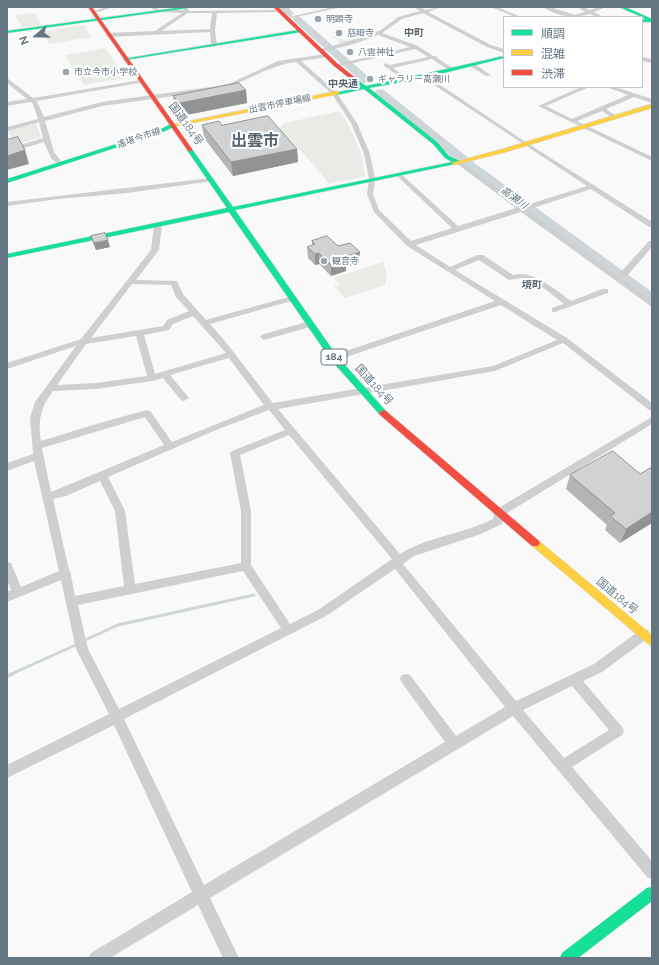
<!DOCTYPE html>
<html>
<head>
<meta charset="utf-8">
<style>
  body { margin:0 }
  #map { position:relative; width:659px; height:965px; overflow:hidden; background:#f9f9f9; font-family:Raleway,"Noto Sans JP",sans-serif }
  canvas { display:block }
  .frame { position:absolute; inset:0; border:8px solid #657683; pointer-events:none }
  .legend { position:absolute; left:503px; top:16px; width:140px; height:72px; box-sizing:border-box; background:#fff; border:1px solid #c1c8cd; margin:0; padding:5px 7px; list-style:none; font-size:12px; color:#657683 }
  .legend li { display:flex; align-items:center; gap:8px; height:20px }
  .legend b { width:20px; border:1px solid #c1c8cd }
  .north { position:absolute; left:16px; top:16px; width:40px; height:40px; -webkit-text-stroke:3px #fff; paint-order:stroke; rotate:250deg; font-size:11px; font-weight:700; line-height:16px; text-align:center; color:#657683 }
  .north::after { content:''; display:block; margin:auto; width:14px; height:18px; background:#657683; clip-path:polygon(50% 0,100% 100%,50% 72%,0 100%) }
</style>
</head>
<body>
<div id="map">
<canvas width="659" height="965"></canvas>
<div class="frame"></div>
<ul class="legend">
<li><b style="height:5px;background:#16e098"></b>順調</li>
<li><b style="height:5px;background:#ffcf43"></b>混雑</li>
<li><b style="height:5px;background:#f24e42"></b>渋滞</li>
</ul>
<div class="north">N</div>
</div>
<script>
const g = document.querySelector('canvas').getContext('2d');
g.lineJoin = 'round';
function fill(path, color) { g.fillStyle = color; g.fill(path, 'evenodd'); }
function trace(path, color, width, dash) { g.strokeStyle = color; g.lineWidth = width; g.lineCap = dash ? 'butt' : 'round'; g.setLineDash(dash || []); g.stroke(path); }
function label(font, color, halo, rows, align = 'center') {
  g.font = font + ' Raleway,"Noto Sans JP",sans-serif'; g.lineWidth = 4; g.setLineDash([]); g.textBaseline = 'middle'; g.strokeStyle = halo; g.fillStyle = color; for (const [text, x, y, turn = 0] of rows) {
    g.save(); g.translate(x, y); g.rotate((+turn || 0) * Math.PI / 180); g.textAlign = isNaN(turn) ? turn : align; if (halo) g.strokeText(text, 0, 0); g.fillText(text, 0, 0); g.restore();
  }
}
fill(new Path2D(`
  M35 13 41 25 22 27 15 15Z
  M81 25H84L91 37 49 44 43 33 47 31Z
  M359 28 374 32 344 44 340 43 336 38H332V36L345 40 356 36 352 34 356 32 353 30Z
  M105 48 126 78 84 85 65 55Z
  M339 111C349 125 357 141 362 157 364 164 362 169 366 176L329 184 312 163 280 129 281 126 285 123Z
  M36 123 41 137 15 145 8 130Z
  M383 262 387 275 385 285 345 298 334 286 340 284 333 278Z`), '#e8ebe6');
trace(new Path2D(`
  M83 641 118 625 254 595
  M9 675 78 644`), '#ced6d9', 3);
trace(new Path2D(`
  M7 676 12 674`), '#ced6d9', 4);
fill(new Path2D(`
  M279 7H288L294 14 290 17 287 16Z
  M297 16 300 17 371 79 372 81 371 83H363L294 21 293 19Z
  M380 89 384 90 476 164 652 292V303L647 302 468 170 376 94 375 92 376 90Z`), '#ced6d9');
const fast = new Path2D(`
  M183 7H195L7 33V31Z
  M619 7H625L652 19V22H642V20L645 19 642 17Z
  M299 30 301 32 125 60 123 59Z
  M504 56V58L424 78 369 88 437 142 449 156 460 161V163L235 210 337 356 386 411 387 413 386 415H380L331 360 229 212 7 258V254L227 208 187 150 190 148 192 149 233 207 452 162 445 158 433 144 364 89 337 95 334 93 361 87 352 80 355 78 366 86 424 74Z
  M173 123 175 124V126L161 133 7 183V179L157 131Z
  M652 887V901L578 958H560L562 953 647 888Z`);
const slow = new Path2D(`
  M337 91 340 93 339 94 173 127 170 125Z
  M652 104V108L506 152 454 165 451 163 502 149Z
  M535 539 538 540 652 635V646L648 644 532 546 530 543 532 540Z`);
const jam = new Path2D(`
  M88 7H92L192 149V151H188Z
  M273 7H278L338 64 357 79V81H353L334 66Z
  M383 410 386 411 538 540 540 543 538 546H532L380 415 379 413Z`);
trace(fast, '#d5d6d7', 1);
trace(slow, '#d5d6d7', 1);
trace(jam, '#d5d6d7', 1);
fill(new Path2D(`
  M106 7H113L94 13 92 12Z
  M150 7H156L159 10H184L183 7H187L189 11 279 10 281 11 279 12 217 13 215 30 217 45 214 47 211 45 210 32 108 37 105 35 108 33 155 31 182 13 157 12ZM188 13H212L210 29 161 31Z
  M333 7H342L287 19 285 18Z
  M414 7H420L425 10 441 7 428 12 491 45 504 49V53L487 47 423 13 402 19 382 33 418 46 433 56H437V58L454 69V71H450L432 59 393 68 407 78V80L405 81 383 65 386 63 390 65 428 57 415 49 336 67 333 65 410 47 378 35 354 44 321 52 318 50 366 36 381 30 398 17 420 11Z
  M491 7H497L521 17H515Z
  M543 7H550L575 15 585 12 577 7H583L590 10 599 7H606L594 12 603 17H597L590 14C574 19 556 16 543 7Z
  M326 54 328 55V57L301 61 336 92 357 123 370 154 375 179 373 194 379 210 411 241 452 228 396 175V173H400L458 226 516 208 456 163V161H460L523 206 587 186 422 77 421 76 424 74 527 143 652 222V227H649L591 189 527 210 616 275 620 273 649 241H652V247L626 277 621 278 652 301V307L521 212 416 245 450 267 477 255H483L513 275C532 269 556 290 571 301L602 289H608V293L555 312H552V308L564 304 545 289 521 278 509 280 479 260 455 270 567 338 652 403V411L649 410 563 343 495 371 278 409 400 554C426 537 464 534 493 519L495 510 652 417V424L504 515 502 524 481 534 414 556 403 564 516 701 594 664 640 630 644 629 648 630 650 634 648 638 602 672 583 681 622 727 624 731 622 735 572 767 652 861V879L647 877 513 716 210 898 239 958H223L198 905 110 958H88L91 953 192 892 114 725 7 778V765L109 714 76 649 61 580 7 602V592L11 590 7 580V562L11 563 21 587 59 571 34 461 7 471V463L33 454 30 417 35 402 76 346 7 369V363L81 339 151 250 154 225 158 223 162 225 159 250 136 280 177 281 183 294 206 320 292 296 296 298 295 300 210 324C233 349 252 377 273 403L493 366 557 340 501 305 337 360H331L330 358 331 356 495 301 407 246 374 212 367 194 369 179 364 154 351 123 332 94 296 62C269 65 245 83 218 90L102 106 45 121 54 152 63 164 60 166 51 158 44 142 7 153V149L43 138 39 122 7 131V127L38 119 33 104 31 102 7 106V102L27 99 7 83V78L33 98 141 80 144 82 37 101 44 117 102 102 218 86 231 83 278 61ZM132 284 171 285 176 297 189 311 167 320 163 326 91 338ZM193 316 226 353 155 374 144 335 169 330 173 324ZM136 336 147 376 96 383 57 385 86 344ZM229 358 264 405 172 442 150 411 147 410 103 422 41 441C38 420 40 408 53 391L96 389 152 381 163 378 181 400 184 401 189 398 170 375ZM269 410 285 430 232 451 230 453 241 511V563L135 584 125 511 108 477 216 430ZM145 417 164 445 51 492 42 448ZM289 435 392 559 318 610 290 624 251 565V511L240 455ZM100 481 115 511 124 586 75 596 71 575V573L69 570 53 499 66 496ZM395 569 505 707 456 736 410 675 406 674 402 675 400 679 402 683 445 742 204 885 124 719 326 616ZM243 571 281 628 119 709 88 649 78 605ZM572 686 609 730 564 758 523 710Z
  M642 57 652 59V63L642 61Z
  M470 64H474L491 75 486 76 470 66Z
  M581 87H589L546 106 572 119 628 95 606 87H615L652 99V103L634 97 606 109 615 115V117H611L602 111 577 121 652 157V161L538 106Z
  M211 178 214 180 213 181 127 193 58 199 7 206V202Z
  M310 321 314 324 313 326 264 340 260 337 261 335Z`), '#cecfd0');
fill(fast, '#16e098');
fill(slow, '#ffcf43');
fill(jam, '#f24e42');
fill(new Path2D(`
  M246 90 247 103 181 116 175 108 173 96Z
  M202 125H222L297 149 298 162 233 176 204 138Z
  M91 236 110 247 96 250 93 243Z
  M312 241 338 246 359 263 346 267V271L331 276 319 264 315 265 308 258 307 247 312 246Z
  M652 467 620 543 605 530 607 525 566 489 570 475 640 474Z`), '#b3b5b5');
fill(new Path2D(`
  M246 90 247 103 181 116 180 103Z
  M297 149 298 162 233 176 231 162Z
  M25 150 29 164 7 170V156Z
  M108 240 110 247 96 250 94 243Z
  M360 252 359 263 346 267V271L331 276V265L343 257Z
  M319 253V264L315 265V254Z
  M652 512V523L620 543 626 529Z`), '#929394');
const building = new Path2D(`
  M239 83 246 90 180 103 173 96Z
  M268 116 297 149 231 162 202 125 219 121 222 125Z
  M18 137 25 150 7 156V140Z
  M105 233 108 240 94 243 91 236Z
  M327 236 338 246 350 243 360 252 343 257 346 260 331 265 319 253 315 254 307 247 315 244 312 241Z
  M613 451 640 474 652 467V512L626 529 610 516 615 513 570 475Z`);
fill(building, '#d0d2d3');
trace(building, '#929394', 1);
for (const [x, y, r, color] of [
  [318,19,4,"#99a4ac"],
  [339,33,4,"#99a4ac"],
  [350,52,4,"#99a4ac"],
  [66,72,4,"#99a4ac"],
  [370,79,4,"#99a4ac"],
  [324,261,4,"#99a4ac"]
]) { const dot = new Path2D(); dot.arc(x, y, r, 0, 2 * Math.PI); g.fillStyle = color; g.fill(dot); trace(dot, '#fff', 1.5); }
label('9px', '#657683', '#fff', [
  ["明顕寺",326,19],
  ["慈眼寺",347,33],
  ["八雲神社",358,52],
  ["市立今市小学校",74,72],
  ["ギャラリー高瀬川",378,79],
  ["観音寺",332,261]
], 'left');
label('9px', '#657683', '#fff', [
  ["出雲市停車場線",280,104,-11],
  ["遙堪今市線",139,138,-19]
]);
label('bold 10px', '#57646e', '#fff', [
  ["中町",414,33],
  ["中央通",343,84],
  ["境町",532,285]
]);
label('italic 10px', '#60757c', '#fff', [
  ["高瀬川",514,198,36]
]);
for (const [x, y, w] of [
  [334,357,26]
]) { const box = new Path2D(); box.roundRect(x - w / 2, y - 8, w, 16, 3); g.fillStyle = '#fff'; g.fill(box); trace(box, '#657683', 1); }
label('bold 10px', '#657683', null, [
  ["184",334,357]
]);
label('11px', '#657683', '#fff', [
  ["国道184号",186,124,54],
  ["国道184号",374,385,48],
  ["国道184号",617,596,40]
]);
label('bold 16px', '#57646e', '#fff', [
  ["出雲市",255,141]
]);
</script>
</body>
</html>
